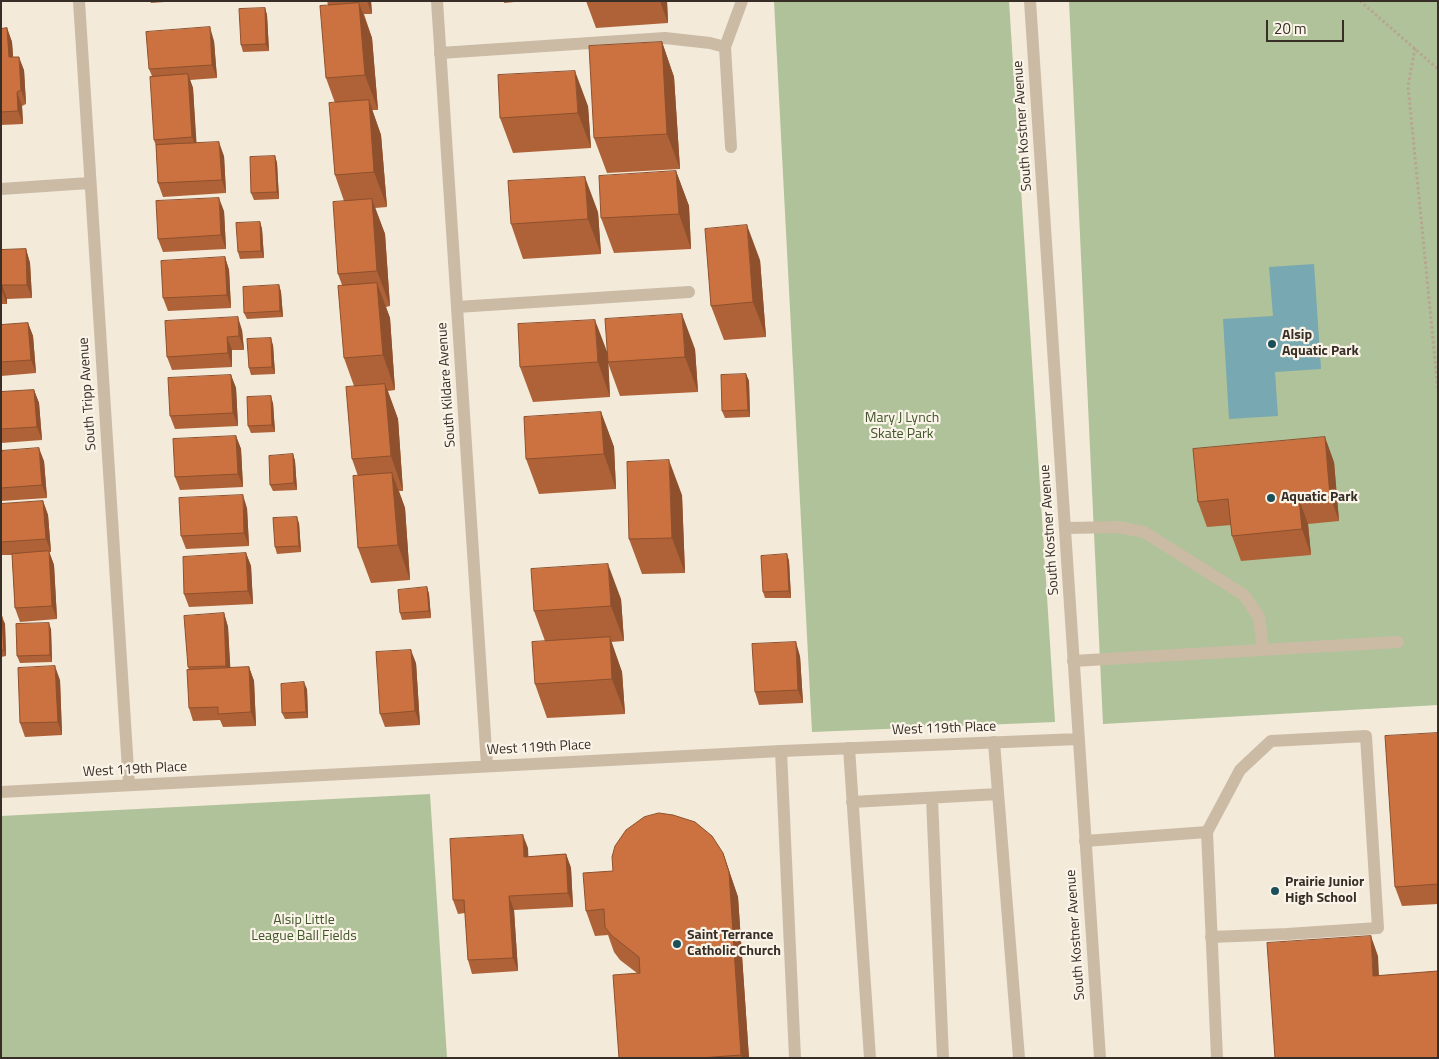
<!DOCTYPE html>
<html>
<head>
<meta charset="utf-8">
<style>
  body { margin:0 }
  #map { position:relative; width:1439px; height:1059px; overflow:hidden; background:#f3eada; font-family:"Titillium Web",sans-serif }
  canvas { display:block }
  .frame { position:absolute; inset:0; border:2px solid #372e27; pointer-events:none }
  .scale { position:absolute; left:1266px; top:20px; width:78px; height:22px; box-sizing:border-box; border:2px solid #372e27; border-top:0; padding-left:6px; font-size:15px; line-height:18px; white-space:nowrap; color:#372e27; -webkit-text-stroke:4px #faf3e7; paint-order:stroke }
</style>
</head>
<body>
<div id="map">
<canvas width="1439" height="1059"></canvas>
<div class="frame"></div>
<div class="scale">20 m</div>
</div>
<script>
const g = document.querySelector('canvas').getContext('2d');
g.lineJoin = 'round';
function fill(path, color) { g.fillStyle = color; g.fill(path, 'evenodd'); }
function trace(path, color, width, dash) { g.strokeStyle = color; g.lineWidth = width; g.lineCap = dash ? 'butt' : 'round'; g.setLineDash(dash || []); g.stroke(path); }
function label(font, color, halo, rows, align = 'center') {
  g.font = font + ' "Titillium Web",sans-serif'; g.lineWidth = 4.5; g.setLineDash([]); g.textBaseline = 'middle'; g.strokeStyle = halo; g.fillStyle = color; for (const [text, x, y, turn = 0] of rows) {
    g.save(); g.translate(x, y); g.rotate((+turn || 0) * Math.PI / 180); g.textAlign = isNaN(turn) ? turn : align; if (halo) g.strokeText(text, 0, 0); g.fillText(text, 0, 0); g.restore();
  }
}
fill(new Path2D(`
  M774 1H1009L1055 722 812 732Z
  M1069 1H1438V705L1103 724Z
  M430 794 447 1058H1V816Z`), '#b0c299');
fill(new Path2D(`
  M1314 264 1321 369 1275 372 1278 416 1229 419 1223 319 1273 316 1269 267Z`), '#78a8b1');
trace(new Path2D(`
  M1360 1 1438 69
  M1415 48 1408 86 1438 390`), '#b7a590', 3, [2.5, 2.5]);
trace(new Path2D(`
  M725 47 742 1
  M440 53 665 38 710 43 725 47 731 147
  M457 307 689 292
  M1065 528 1118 527 1144 532 1244 595 1259 617 1263 650
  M1073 661 1398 642
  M994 742 1019 1058
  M849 748 870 1058
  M781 751 795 1058
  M932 798 943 1058
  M852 802 998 794
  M1207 832 1217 1058
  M1085 841 1207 832 1240 770 1271 741 1366 736 1378 928 1287 934 1211 937`), '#cbbba5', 12);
trace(new Path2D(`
  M79 1 129 785
  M437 1 487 766
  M1030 1 1100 1058
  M1 189 89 183
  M1 792 781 751 1079 739`), '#cbbba5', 12);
fill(new Path2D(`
  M150 1H178L151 3Z
  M327 1H371L372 14H364L372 38 378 110H372L381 135 387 207 375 208 385 234 390 306 386 307 390 318 395 390 388 391 398 419 403 491H399L405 508 410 580 371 583 358 548V476L352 459 354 386 344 358 342 285 338 274 344 201 335 175V103L326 78 328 5Z
  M504 1H525L504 3Z
  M586 1H667L668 23 596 28Z
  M265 8 267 15 269 51 243 52 241 45Z
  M7 28 12 42 13 57 24 70 26 104 22 106 23 124 1 125V29Z
  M214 41 217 78 190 80 193 88 196 143 224 156 226 193 163 197 158 183 156 146 154 140 152 76 149 69Z
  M662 42 674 77 680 169 607 173 594 138Z
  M588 106 591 148 513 153 500 118Z
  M275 156 277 163 279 199 254 200 251 193Z
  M676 171 689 206 691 249 614 253 601 218Z
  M224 211 226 249 163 252 158 239Z
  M598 212 601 254 523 259 511 224Z
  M260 222 262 229 264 258 240 259 238 252Z
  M26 249 30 263 32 298 7 299V304H1V250Z
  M225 257 229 270 231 308 168 311 163 298Z
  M760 260 766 337 724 340 711 306Z
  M279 285 281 292 283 317 247 319 244 313Z
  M28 323 33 336 36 373 1 376V325Z
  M242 330 244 350H232V367L172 370 167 357Z
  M273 345 275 374 251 375 249 368Z
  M695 349 698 392 620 396 608 363 610 397 533 402 520 367 607 353Z
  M746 374 749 381 750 417 725 418 722 411Z
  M231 375 236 388 238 426 175 429 170 416Z
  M34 390 39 403 42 440 1 443V392Z
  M273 403 275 432 251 433 248 426Z
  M601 412 614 447 616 489 539 494 526 459Z
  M236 436 241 449 243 487 180 490 175 477Z
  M1 451 44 461 47 498 1 501Z
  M293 454 295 461 297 490 273 491 270 485Z
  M1334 462 1339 521 1308 524 1311 555 1241 561 1232 536 1231 525 1207 527 1198 502Z
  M682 495 685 573 642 574 629 539Z
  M43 501 48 515 51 552H49L54 565 57 619 20 622 15 608 12 555H1V504Z
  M247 508 249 546 186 549 181 536Z
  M299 523 301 552 277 554 275 547Z
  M246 553 251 566 253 604 189 607 184 594Z
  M787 554 789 561 791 598H765L763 592Z
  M427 587 429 594 431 618 402 620 400 613Z
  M621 599 624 641 611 642 622 672 625 714 547 718 535 684 545 641 534 611Z
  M224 613 228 627 230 668 249 667 254 681 256 726 223 727 220 720 193 721 189 708V670L188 667Z
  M2 617 5 624 6 656 1 657V618Z
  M51 629 52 662 20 663 17 656Z
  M800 656 803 703 759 705 755 692Z
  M416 663 420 725 385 727 380 714Z
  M60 680 62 735 25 737 20 723Z
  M307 689 308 718 285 719 282 713Z
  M1438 733V904L1402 906 1395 887Z
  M528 848V857L566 854 571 868 573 907 514 910 518 971 472 974 468 960 465 913 458 914 453 900Z
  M723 853 738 897 749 1058H619L637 973 620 960 614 952 608 935 595 936 586 911 613 871Z`), '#af6237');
fill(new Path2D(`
  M367 1H371L372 14Z
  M660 1H667L668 23Z
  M359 3 372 38 378 110 365 75Z
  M265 8 267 15 269 51 266 44Z
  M210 27 214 41 217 78 212 65Z
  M7 28 12 42 14 71 9 57Z
  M662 42 674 77 680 169 667 134Z
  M19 57 24 70 26 104 21 90Z
  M575 71 588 106 591 148 578 113Z
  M188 74 193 88 197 150 192 137Z
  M17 92 22 106 23 124 18 111Z
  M369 100 381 135 387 207 374 172Z
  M219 142 224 156 226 193 222 180Z
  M275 156 277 163 279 199 277 192Z
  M676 171 689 206 691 249 679 214Z
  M585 177 598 212 601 254 588 219Z
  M219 198 224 211 226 249 221 235Z
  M372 199 385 234 390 306 377 271Z
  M260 222 262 229 264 258 261 251Z
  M747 225 760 260 766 337 753 302Z
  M26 249 30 263 32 298 27 285Z
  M225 257 229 270 231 308 227 295Z
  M377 283 390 318 395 390 383 355Z
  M2 285 7 299V304L2 291Z
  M279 285 281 292 283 317 280 311Z
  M682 314 695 349 698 392 685 357Z
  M238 317 242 330 244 350 239 336Z
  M595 320 608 354 610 397 598 362Z
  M28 323 33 336 36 373 31 360Z
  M227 337 232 350V367L228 353Z
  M271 338 273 345 275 374 272 367Z
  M746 374 749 381 750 417 748 410Z
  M231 375 236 388 238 426 233 413Z
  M385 384 398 419 403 491 391 456Z
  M34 390 39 403 42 440 37 427Z
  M271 396 273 403 275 432 272 425Z
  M601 412 614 447 616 489 604 454Z
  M236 436 241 449 243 487 238 474Z
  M1325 437 1334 462 1339 521 1330 496Z
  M39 448 44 461 47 498 42 485Z
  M293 454 295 461 297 490 294 483Z
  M669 460 682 495 685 573 672 538Z
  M392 473 405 508 410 580 398 545Z
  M243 495 247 508 249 546 244 533Z
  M1299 499 1308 524 1311 555 1302 529Z
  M43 501 48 515 51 552 46 539Z
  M297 517 299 523 301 552 299 546Z
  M49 551 54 565 57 619 52 606Z
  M246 553 251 566 253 604 248 591Z
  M787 554 789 561 791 598 789 591Z
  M608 564 621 599 624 641 611 606Z
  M427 587 429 594 431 618 429 611Z
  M224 613 228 627 231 679 226 666Z
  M2 617 5 624 6 656 4 650Z
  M49 623 51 629 52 662 50 655Z
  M610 637 622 672 625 714 612 679Z
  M796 642 800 656 803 703 798 690Z
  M411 650 416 663 420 725 415 711Z
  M55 666 60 680 62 735 58 722Z
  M249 667 254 681 256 726 251 712Z
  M304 682 307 689 308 718 306 712Z
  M523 835 528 848 529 870 524 857Z
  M723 853 738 897 749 1058H742L741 1055Z
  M566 854 571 868 573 907 568 893Z
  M509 896 514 910 518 971 513 958Z
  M1371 936 1378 956 1380 995 1373 976Z`), '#8e502d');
const building = new Path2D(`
  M359 3 365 75 326 78 320 6Z
  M265 8 266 44 241 45 239 9Z
  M210 27 212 65 149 69 146 32Z
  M7 28 9 57H19L21 90 17 92 18 111 1 112V29Z
  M662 42 667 134 594 138 589 46Z
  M575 71 578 113 500 118 498 75Z
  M188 74 192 137 154 140 150 77Z
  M369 100 374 172 335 175 329 103Z
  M219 142 222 180 158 183 156 145Z
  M275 156 277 192 251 193 250 157Z
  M676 171 679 214 601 218 599 176Z
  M585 177 588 219 511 224 508 181Z
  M219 198 221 235 158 239 156 201Z
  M372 199 377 271 338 274 333 202Z
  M260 222 261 251 238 252 236 223Z
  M747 225 753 302 711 306 705 229Z
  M26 249 27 285H2V291H1V250Z
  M225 257 227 295 163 298 161 261Z
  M377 283 383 355 344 358 338 286Z
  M279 285 280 311 244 313 243 287Z
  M682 314 685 357 608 362 605 319Z
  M238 317 239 336 227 337 228 353 167 357 165 321Z
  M595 320 598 362 520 367 518 324Z
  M28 323 31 360 1 362V325Z
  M271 338 272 367 249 368 247 339Z
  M746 374 748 410 722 411 721 375Z
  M231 375 233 413 170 416 168 378Z
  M385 384 391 456 352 459 346 387Z
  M34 390 37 427 1 429V392Z
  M271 396 272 425 248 426 247 397Z
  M601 412 604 454 526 459 524 417Z
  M236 436 238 474 175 477 173 439Z
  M1325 437 1330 496 1299 499 1302 529 1232 536 1228 499 1198 502 1193 449Z
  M39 448 42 485 1 488V451Z
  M293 454 294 483 270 485 269 456Z
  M669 460 672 538 629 539 627 462Z
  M392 473 398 545 358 548 353 476Z
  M243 495 244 533 181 536 179 498Z
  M43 501 46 539 1 542V504Z
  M297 517 299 546 275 547 273 518Z
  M49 551 52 606 15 608 12 554Z
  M246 553 248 591 184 594 183 557Z
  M787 554 789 591 763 592 761 556Z
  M608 564 611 606 534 611 531 569Z
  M427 587 429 611 400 613 398 590Z
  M224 613 226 666 188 667 184 616Z
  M2 617 4 650H1V618Z
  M49 623 50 655 17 656 16 624Z
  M610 637 612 679 535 684 532 642Z
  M796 642 798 690 755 692 752 644Z
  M411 650 415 711 380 714 376 652Z
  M55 666 58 722 20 723 18 668Z
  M249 667 251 712 218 714V707L189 708 187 670Z
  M304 682 306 712 282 713 281 684Z
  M1438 733V884L1395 887 1385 736Z
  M659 813 673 815 695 822 712 836 723 853 729 872 741 1055 700 1058H619L613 975 640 973 639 957 611 935 605 927 604 909 586 911 583 873 613 871 612 857 615 846 626 830 644 817Z
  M523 835 524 857 566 854 568 893 509 896 513 958 468 960 464 900H453L450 839Z
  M1371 936 1373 976 1438 971V1058H1275L1267 943Z`);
fill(building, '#cb7240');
trace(building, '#8e502d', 1);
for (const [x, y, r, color] of [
  [1272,344,5,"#1b4f5a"],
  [1271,498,5,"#1b4f5a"],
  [1275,891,5,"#1b4f5a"],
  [677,944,5,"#1b4f5a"]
]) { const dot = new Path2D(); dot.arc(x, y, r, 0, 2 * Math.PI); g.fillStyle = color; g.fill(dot); trace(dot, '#faf3e7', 2); }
label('14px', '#372e27', '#faf3e7', [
  ["South Kostner Avenue",1023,126,-94],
  ["South Kildare Avenue",447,385,-94],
  ["South Tripp Avenue",88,394,-94],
  ["South Kostner Avenue",1050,530,-94],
  ["West 119th Place",944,729,-2],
  ["West 119th Place",539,748,-3],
  ["West 119th Place",135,770,-3],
  ["South Kostner Avenue",1076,935,-94]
]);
label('bold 14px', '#372e27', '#faf3e7', [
  ["Alsip",1282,336],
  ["Aquatic Park",1282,352],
  ["Aquatic Park",1281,498],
  ["Prairie Junior",1285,883],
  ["High School",1285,899],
  ["Saint Terrance",687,936],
  ["Catholic Church",687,952]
], 'left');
label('14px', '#41562a', '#faf3e7', [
  ["Mary J Lynch",902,419],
  ["Skate Park",902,435],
  ["Alsip Little",304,921],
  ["League Ball Fields",304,937]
]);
</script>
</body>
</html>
